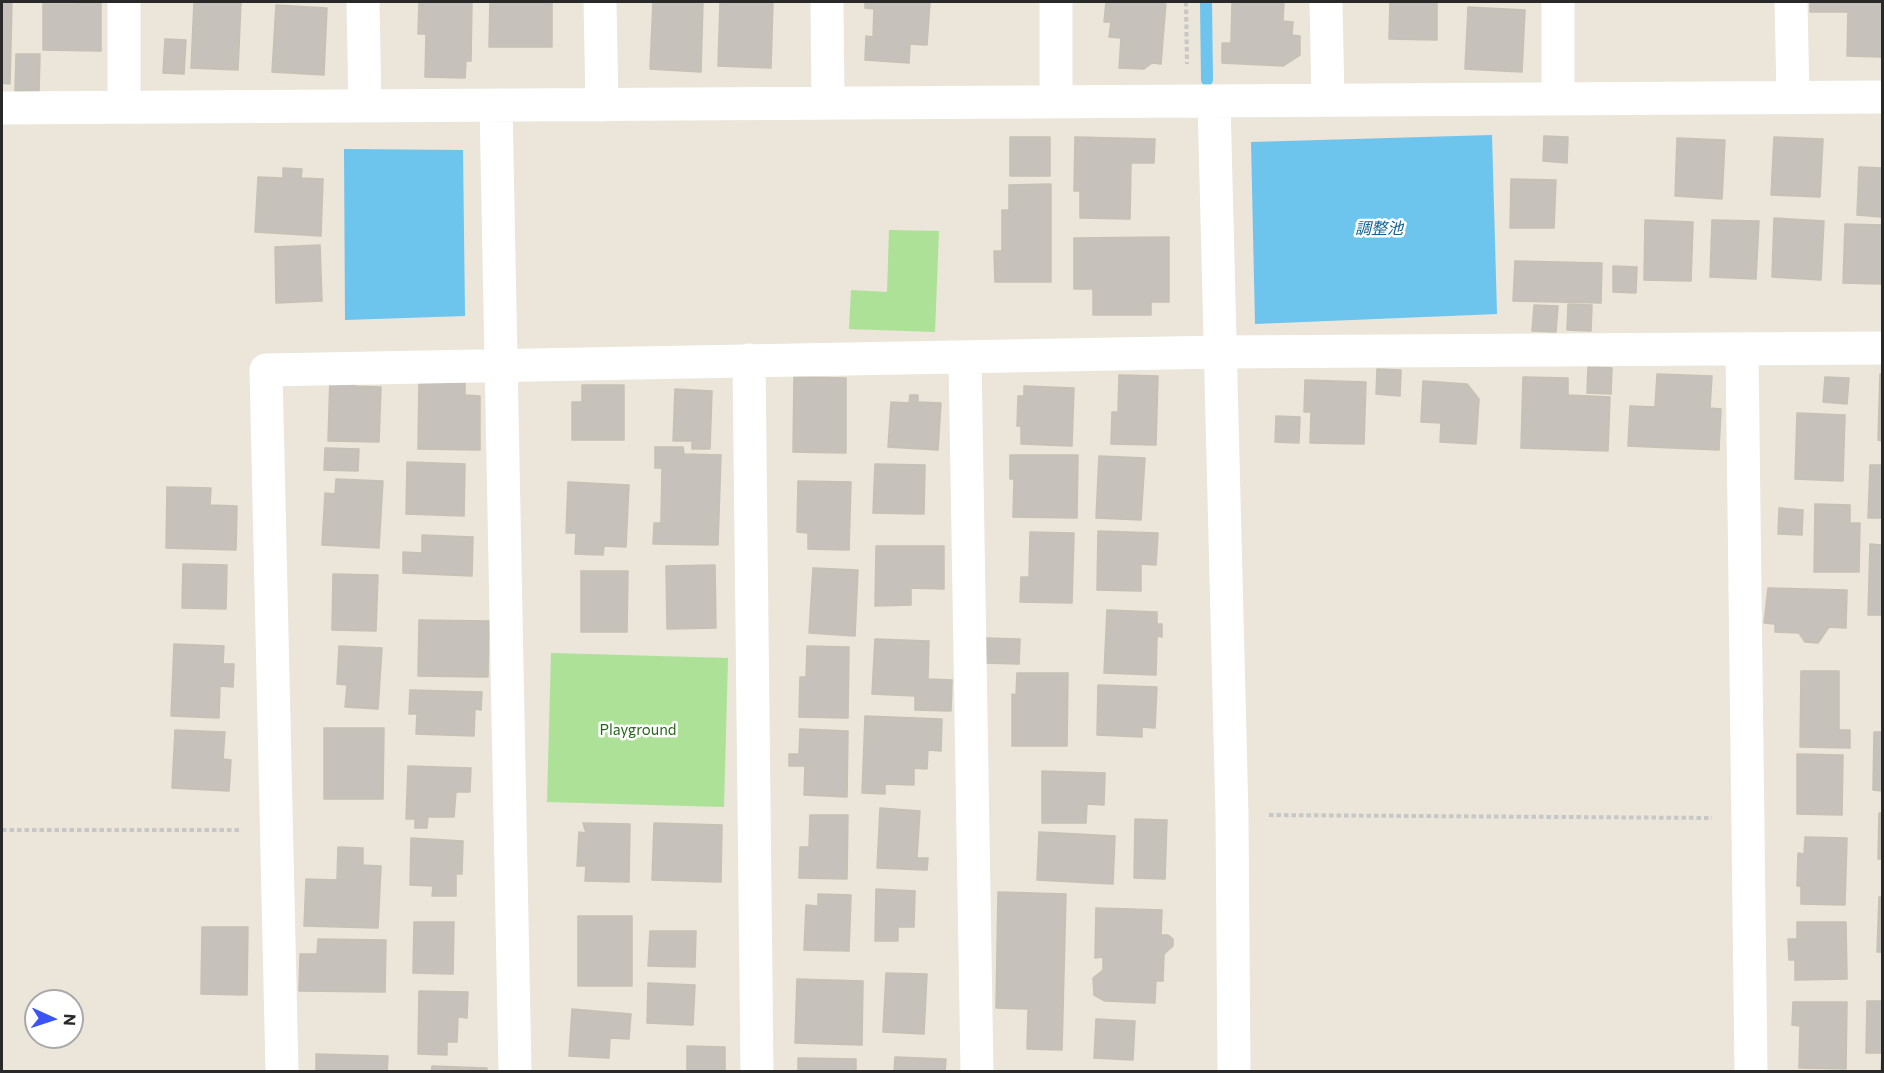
<!DOCTYPE html>
<html>
<head>
<meta charset="utf-8">
<style>
  body { margin:0 }
  #map { position:relative; width:1884px; height:1073px; overflow:hidden; background:#ebe5da; font-family:Commissioner,sans-serif }
  canvas { display:block }
  .frame { position:absolute; inset:0; border:3px solid #292929; pointer-events:none }
  .north { position:absolute; left:24px; top:989px; width:60px; height:60px; box-sizing:border-box; background:#fff; border:2px solid #a9a9a9; border-radius:50%; rotate:93deg; font-size:16px; font-weight:700; line-height:24px; text-align:center; color:#292929 }
  .north::after { content:''; display:block; margin:auto; width:21px; height:27px; background:#3b54f8; clip-path:polygon(50% 0,100% 100%,50% 72%,0 100%) }
</style>
</head>
<body>
<div id="map">
<canvas width="1884" height="1073"></canvas>
<div class="frame"></div>
<div class="north">N</div>
</div>
<script>
const g = document.querySelector('canvas').getContext('2d');
g.lineJoin = 'round';
function fill(path, color) { g.fillStyle = color; g.fill(path, 'evenodd'); }
function trace(path, color, width, dash) { g.strokeStyle = color; g.lineWidth = width; g.lineCap = dash ? 'butt' : 'round'; g.setLineDash(dash || []); g.stroke(path); }
function label(font, color, halo, rows, align = 'center') {
  g.font = font + ' Commissioner,"Noto Sans JP",sans-serif'; g.lineWidth = 5; g.setLineDash([]); g.textBaseline = 'middle'; g.strokeStyle = halo; g.fillStyle = color; for (const [text, x, y, turn = 0] of rows) {
    g.save(); g.translate(x, y); g.rotate((+turn || 0) * Math.PI / 180); g.textAlign = isNaN(turn) ? turn : align; if (halo) g.strokeText(text, 0, 0); g.fillText(text, 0, 0); g.restore();
  }
}
fill(new Path2D(`
  M889 230 939 231 935 332 849 329 851 290 887 292Z
  M551 653 728 658 724 807 547 802Z`), '#ace197');
fill(new Path2D(`
  M1492 135 1497 314 1255 324 1251 142Z
  M344 149 463 150 465 316 345 320Z`), '#6dc4ed');
trace(new Path2D(`
  M1206 2 1207 80`), '#6dc4ed', 12);
const building = new Path2D(`
  M2 2H12L10 84 2 83Z
  M75 2H101V51L43 50V4H75Z
  M194 2H241L238 70 191 68Z
  M419 2H472L471 61H466L465 78 425 77 426 34H418Z
  M490 2H552V47H489Z
  M653 2H703L701 72 650 69Z
  M720 2H773L771 68 718 66Z
  M865 2H930L927 45 910 44 909 63 865 60 866 36 873 37 874 9 865 8Z
  M1106 2H1166L1161 64 1152 63 1144 69 1119 68 1121 38 1109 37 1111 22H1104Z
  M1232 2H1284L1283 21 1293 22 1292 35 1300 36V55L1283 66 1222 63V43H1231Z
  M1390 2H1437V40L1389 39Z
  M1810 2H1882V57L1847 56 1848 12H1810Z
  M276 5 327 8 324 75 272 72Z
  M1468 7 1525 10 1522 72 1465 69Z
  M165 39 186 40 184 74 163 73Z
  M16 54H40L39 92 15 91Z
  M1544 136 1568 137 1567 163 1543 161Z
  M1010 137H1050V176H1010Z
  M1075 137 1155 139 1154 163H1131L1130 219 1080 218V191H1074Z
  M1774 137 1823 139 1820 197 1771 195Z
  M1677 138 1725 140 1722 199 1675 196Z
  M1859 167 1882 168V217L1857 215Z
  M283 168 302 169 301 178 323 179 321 236 255 232 258 177 283 178Z
  M1511 179 1556 180 1554 228H1510Z
  M1051 184V282H995L994 251H1002V210H1009V185Z
  M1774 218 1824 221 1821 280 1772 277Z
  M1645 220 1693 222 1691 281 1644 280Z
  M1712 220 1759 221 1756 279 1710 277Z
  M1845 224 1882 225V284L1843 283Z
  M1169 237V302H1151V315H1093V289H1074V238Z
  M320 245 322 301 276 303 275 247Z
  M1515 261 1602 263 1601 303 1513 301Z
  M1613 266 1637 267 1636 293 1613 292Z
  M1568 304 1592 305 1591 331 1567 330Z
  M1534 305 1558 306 1556 332 1532 331Z
  M1588 367 1612 368 1611 394 1587 393Z
  M1377 369 1401 370 1400 396 1376 394Z
  M1657 374 1712 376 1710 408 1721 409 1719 450 1628 446 1630 406 1655 407Z
  M1880 374H1882V441L1878 440Z
  M1119 375 1158 376 1156 445 1111 444 1112 412H1118Z
  M330 377H355V386L381 387 379 442 328 441Z
  M794 377 846 378V453L793 452Z
  M1523 377 1568 378V395L1610 397 1608 451 1521 448Z
  M1825 377 1849 378 1847 404 1823 402Z
  M419 378H465V395L480 396V450L418 449Z
  M1305 380 1366 382 1364 444 1310 443 1311 412H1304Z
  M1423 381 1467 384 1479 399 1476 444 1440 442 1441 423 1421 422Z
  M582 385H624V440H572V402H582Z
  M1024 386 1074 388 1072 446 1021 444V426H1017L1018 396H1024Z
  M675 389 712 391 710 449H692V441H673Z
  M910 395H918V402L941 403 938 450 888 447 891 402 909 403Z
  M1797 413 1845 415 1843 481 1795 479Z
  M1276 416 1300 417 1299 443 1275 442Z
  M655 447H683L684 454 721 455 718 545 653 544 654 523H661L662 468H655Z
  M325 448 359 449 358 471 324 470Z
  M1010 455H1078L1077 518 1013 517 1014 479H1010Z
  M1099 456 1145 458 1141 520 1096 518Z
  M407 462 465 464 464 516 406 514Z
  M875 464 925 465 924 514 873 513Z
  M1870 465H1882V518H1868Z
  M336 479 383 481 379 548 322 545 325 493 335 494Z
  M798 481 851 482 849 550 808 549V533L797 532Z
  M568 482 629 485 626 547 604 546 603 555 575 554 576 533H566Z
  M167 487 211 488 210 505 237 506 236 550 166 548Z
  M1815 504 1850 505V523H1860L1859 572H1814Z
  M1779 508 1803 510 1802 535 1778 534Z
  M1098 531 1158 533 1156 565 1141 564V591L1097 590Z
  M1030 532 1074 533 1072 603 1020 602 1021 577H1029Z
  M422 535 473 537 472 576 403 573V552L422 553Z
  M1870 544 1882 545V615H1868Z
  M876 546H944V589L911 588V605L875 606Z
  M183 564 227 565 226 609 182 608Z
  M715 565 716 628 667 629 666 566Z
  M813 568 858 570 855 636 809 633Z
  M581 571H628L627 632H581Z
  M333 574 378 575 376 631 332 630Z
  M1768 588 1847 590 1846 628 1829 627 1818 643 1805 642 1799 633 1775 632V624L1764 623Z
  M1107 610 1157 612V624H1162V637L1157 636 1156 675 1104 673Z
  M419 620 489 621 488 677 418 676Z
  M986 638 1020 639 1019 664 986 663Z
  M875 639 929 641 928 679 952 680 951 711 915 710V696L872 694Z
  M174 644 224 646 223 664H234L233 687 220 686 219 718 171 716Z
  M339 646 382 648 378 709 345 707 347 685 337 684Z
  M807 646 849 647 848 718 799 717 800 677H806Z
  M1801 671H1839V730H1850V748L1800 747Z
  M1017 673H1068L1067 746H1012V694L1016 695Z
  M1098 685 1157 687 1155 728 1142 727V737L1097 735Z
  M410 690 482 692 481 710 475 709 474 736 416 734 417 714H409Z
  M865 716 942 719 941 751 928 750 927 769 914 768V785L885 784V794L862 793Z
  M324 728H384L383 799H324Z
  M800 729 848 731 847 797 804 795 805 766H789V754H799Z
  M175 730 225 732 223 759 231 760 229 791 172 788Z
  M1874 732H1882V791L1873 790Z
  M1797 754 1843 755 1842 815 1797 814Z
  M408 766 471 768 470 792H456L454 817H428L427 828H415V819H406Z
  M1042 771 1105 773 1104 805 1087 804 1086 823H1042Z
  M880 808 920 811 917 858H928L927 870 877 868Z
  M1879 813H1882V859H1878Z
  M810 815H848L847 879 799 878 800 847H809Z
  M1135 819 1167 820 1165 879 1134 878Z
  M583 823 630 824 629 882 585 881 586 866H577L579 832 586 833Z
  M654 823 722 825 721 882 652 880Z
  M1039 832 1115 836 1113 884 1037 880Z
  M1805 837 1847 838 1845 905 1801 904V886H1797L1798 853 1804 854Z
  M411 838 463 841 462 874H456V896H432L433 886 410 885Z
  M338 847 363 848V865L381 866 378 928 304 926 306 879 337 880Z
  M876 889 915 891 914 927H898V941H875Z
  M998 892 1066 894 1062 1050 1027 1049 1028 1009 996 1008Z
  M818 894 851 895 849 951 804 950 806 905 818 906Z
  M1879 897H1882V952H1877Z
  M1096 908 1162 910 1161 935H1168L1173 939V946L1164 954 1163 981H1156L1155 1003 1105 1001 1094 995 1093 978 1103 970V957L1095 958Z
  M578 916H632V986H578Z
  M414 922H454L453 974 413 973Z
  M1797 922H1846L1847 979 1795 980V960H1789L1788 939H1797Z
  M202 927H248L247 995 201 994Z
  M650 931H696L695 967 648 966Z
  M318 939 386 940 385 992 299 991 300 954H317Z
  M886 973 927 974 924 1034 883 1032Z
  M797 979 863 981 862 1045 795 1043Z
  M648 983 695 985 693 1025 647 1023Z
  M419 991 468 992 467 1018 458 1017 457 1042H447V1055L418 1054Z
  M1867 1001H1882V1072H1881L1882 1053H1866Z
  M1793 1002H1847L1846 1069 1799 1068 1800 1026 1792 1025Z
  M572 1009 631 1014 629 1039 610 1038 609 1058 569 1056Z
  M1096 1019 1135 1021 1133 1060 1094 1058Z
  M687 1046 725 1047V1072H687Z
  M316 1054 388 1056 387 1072H316Z
  M895 1057 946 1059 945 1072H894Z
  M798 1058 856 1059V1072H798Z
  M432 1066 487 1068V1072H431Z`);
fill(building, '#c6c1ba');
trace(building, '#c6c1b4', 1.5);
trace(new Path2D(`
  M1186 2 1187 64
  M1269 815 1712 818
  M2 830H240`), '#c7c7c7', 4, [4.5, 3]);
trace(new Path2D(`
  M363 2 365 106
  M600 2 602 105
  M827 2 828 103
  M1056 2V101
  M1326 2 1328 100
  M1558 2V99
  M1791 2 1793 97
  M1214 101 1232 815 1234 1072
  M496 105 515 1072
  M124 107V2
  M2 108 1882 97
  M1742 349 1751 1072
  M965 357 977 1072
  M749 360 757 1072
  M282 1072 266 370 1220 352 1882 348`), '#fff', 33);
label('15px', '#26641a', '#fff', [
  ["Playground",638,730]
]);
label('italic 16px', '#0f6197', '#fff', [
  ["調整池",1379,229]
]);
</script>
</body>
</html>
